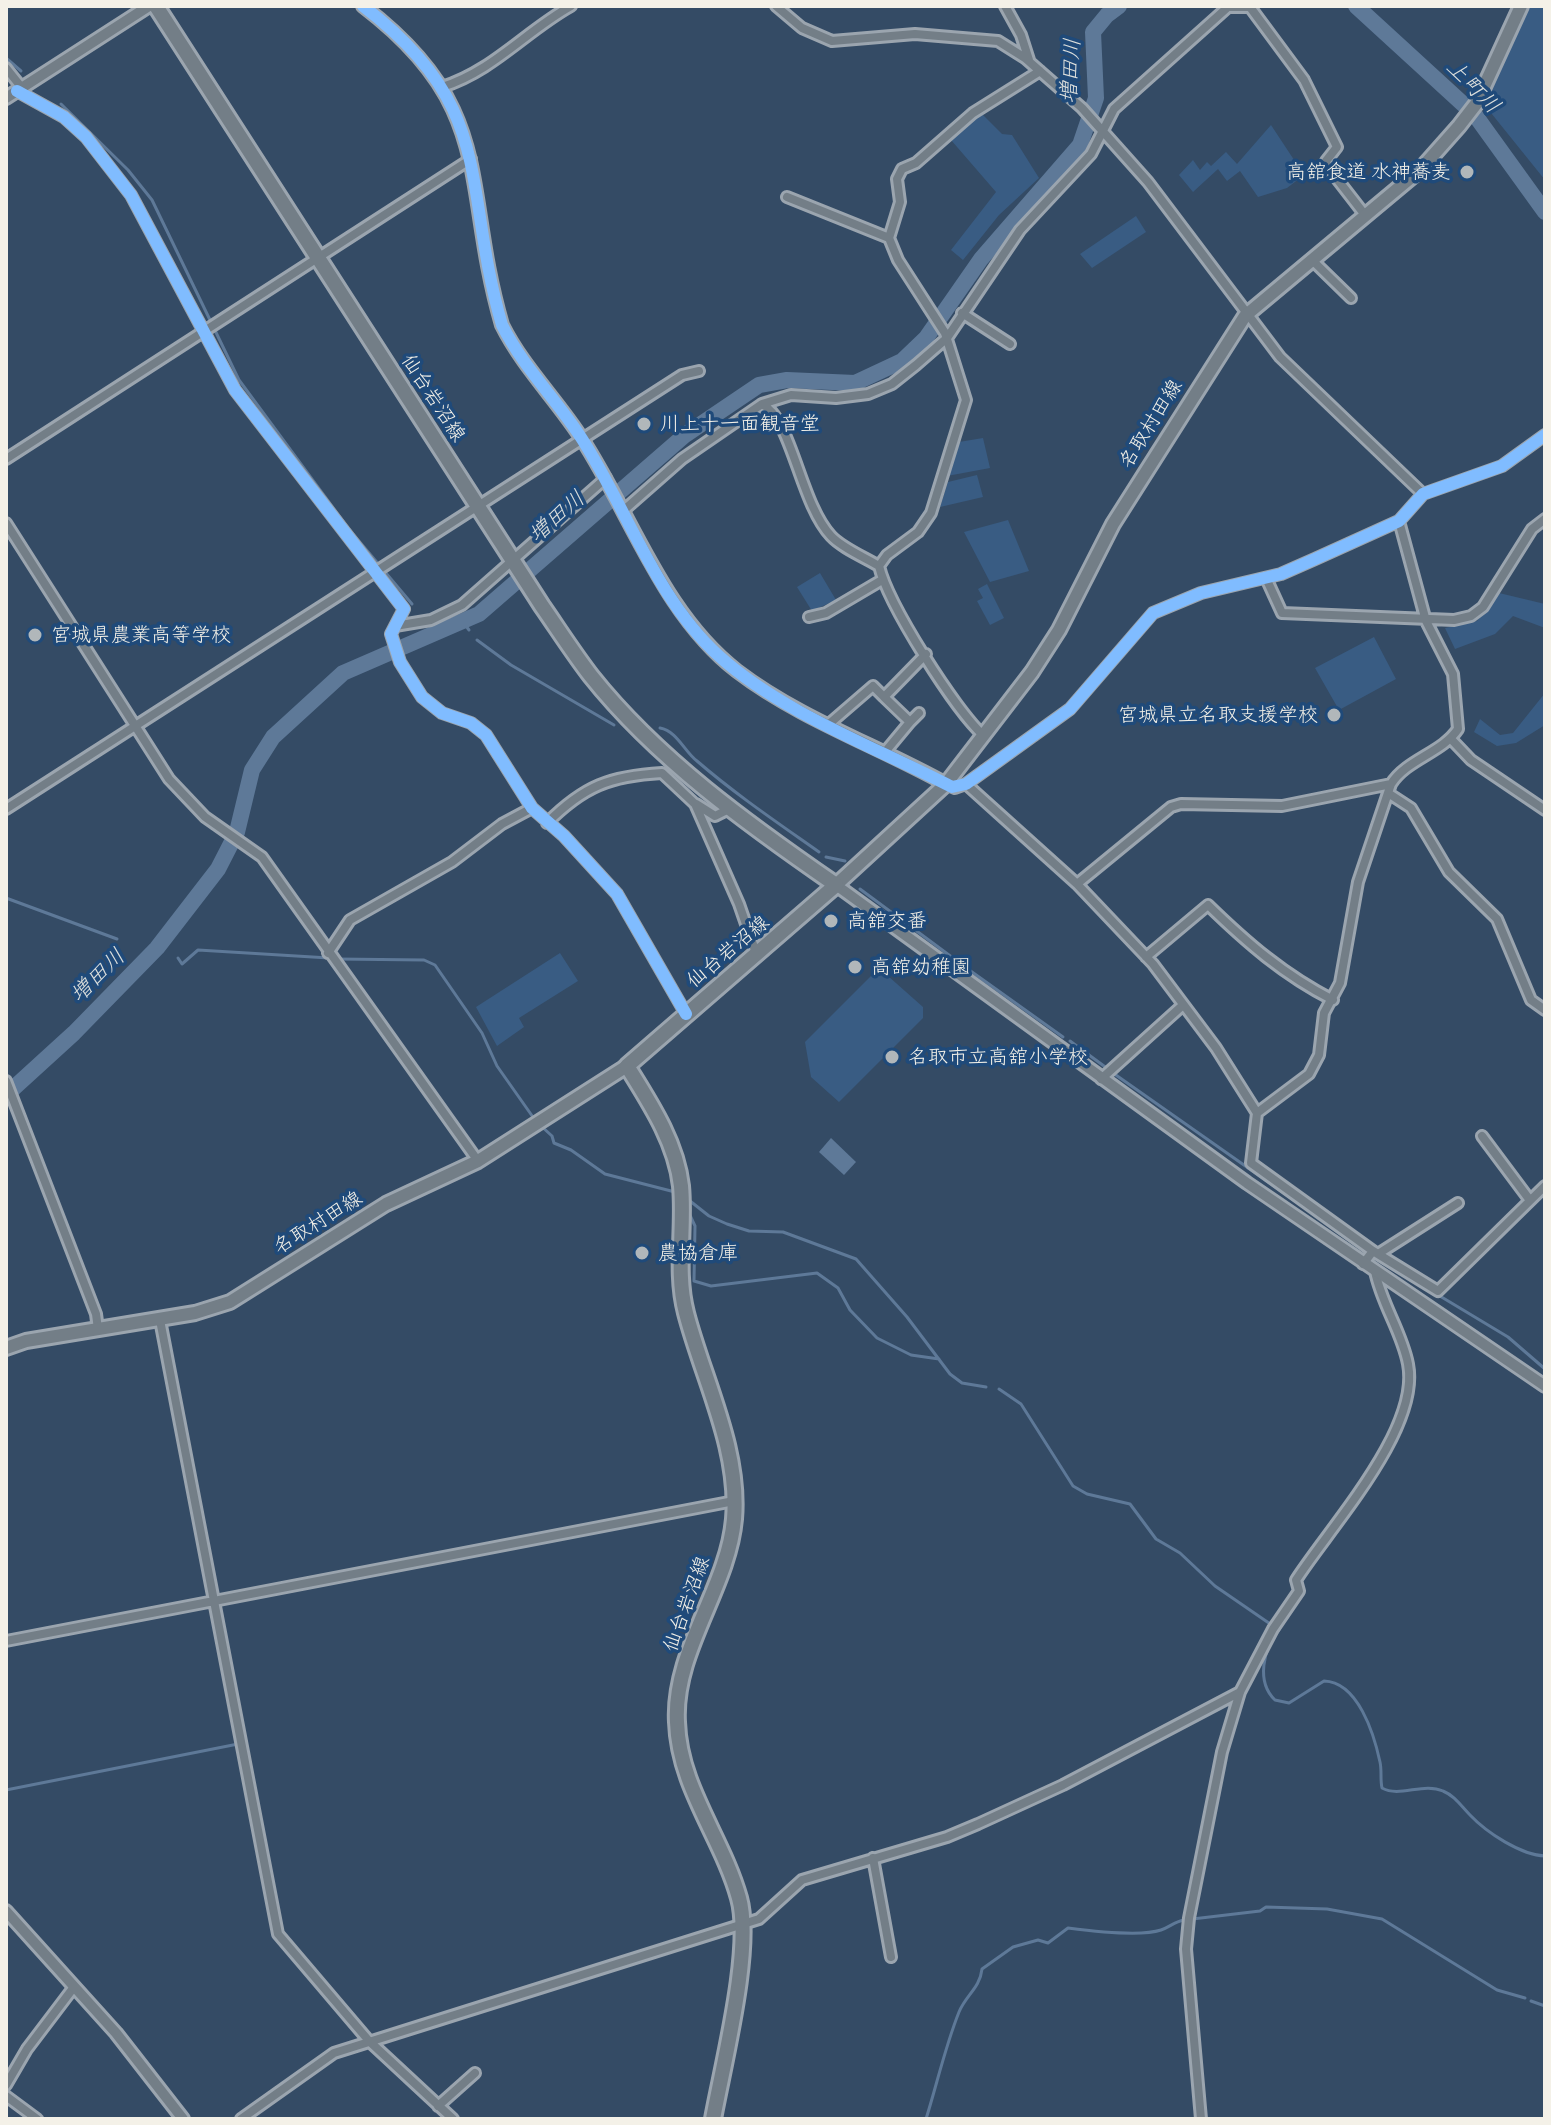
<!DOCTYPE html>
<html>
<head>
<meta charset="utf-8">
<style>
  body { margin:0 }
  #map { position:relative; width:1551px; height:2125px; overflow:hidden; background:#344b65; font-family:Delius,sans-serif }
  canvas { display:block }
  .frame { position:absolute; inset:0; border:8px solid #f4f1e8; pointer-events:none }
</style>
</head>
<body>
<div id="map">
<canvas width="1551" height="2125"></canvas>
<div class="frame"></div>
</div>
<script>
const g = document.querySelector('canvas').getContext('2d');
g.lineJoin = 'round';
function fill(path, color) { g.fillStyle = color; g.fill(path, 'evenodd'); }
function trace(path, color, width, dash) { g.strokeStyle = color; g.lineWidth = width; g.lineCap = dash ? 'butt' : 'round'; g.setLineDash(dash || []); g.stroke(path); }
function label(font, color, halo, rows, align = 'center') {
  g.font = font + ' Delius,"Klee One",sans-serif'; g.lineWidth = 7; g.setLineDash([]); g.textBaseline = 'middle'; g.strokeStyle = halo; g.fillStyle = color; for (const [text, x, y, turn = 0] of rows) {
    g.save(); g.translate(x, y); g.rotate((+turn || 0) * Math.PI / 180); g.textAlign = isNaN(turn) ? turn : align; if (halo) g.strokeText(text, 0, 0); g.fillText(text, 0, 0); g.restore();
  }
}
fill(new Path2D(`
  M1527 6H1545V180L1483 103Z
  M980 112 1002 134 1012 135 1039 178 999 215 963 260 951 250 996 192 951 140Z
  M1271 125 1304 175 1287 188 1258 197 1240 171 1227 181 1218 169 1193 192 1179 175 1193 160 1200 170 1207 162 1211 166 1226 152 1237 164Z
  M1136 216 1146 232 1092 268 1080 254Z
  M983 438 990 468 947 476 959 442Z
  M977 475 983 497 940 507 948 482Z
  M1008 520 1029 571 990 582 964 532Z
  M820 573 836 600 812 611 797 587Z
  M987 584 1004 618 990 625 977 601 983 598 978 589Z
  M1499 593 1545 604V628L1513 616 1495 634 1455 649 1445 628 1477 621Z
  M1374 637 1396 679 1339 710 1315 668Z
  M1545 693V725L1516 743 1497 746 1474 732 1480 719 1500 735 1513 733Z
  M560 953 578 981 519 1018 524 1027 497 1046 476 1007Z
  M879 968 923 1007V1018L839 1102 811 1077 805 1042Z`), '#395c83');
fill(new Path2D(`
  M831 1138 856 1162 844 1175 819 1152Z`), '#5e7998');
trace(new Path2D(`
  M6 58 21 71
  M61 104 128 170 152 200 239 380 348 528 412 604
  M463 622 469 630
  M477 640 511 665 614 725
  M660 728C677 731 684 751 697 761 735 794 778 823 819 852
  M826 857 845 861
  M860 889 953 958
  M6 898 117 939
  M178 958 182 964 198 950 329 958
  M337 959 424 960 435 965 482 1033 497 1066 535 1120
  M958 962 1063 1037
  M1070 1041 1108 1069
  M1113 1073 1362 1248
  M540 1125 552 1136 554 1143 571 1150 605 1174 675 1192
  M685 1197 709 1216 727 1224 749 1231 783 1232 856 1259 907 1317 950 1374 962 1383 986 1387
  M688 1211 695 1226 694 1281 711 1286 817 1273 838 1288 850 1310 877 1338 911 1355 939 1359
  M1385 1263 1508 1337 1545 1369
  M999 1389 1021 1404 1073 1486 1087 1494 1130 1504 1156 1539 1180 1553 1215 1586 1279 1630C1263 1649 1256 1682 1275 1700L1289 1703 1324 1681C1358 1682 1374 1734 1380 1762 1382 1771 1380 1779 1382 1788 1400 1798 1423 1782 1443 1791 1455 1796 1461 1806 1470 1815 1487 1833 1521 1855 1545 1856
  M6 1790 238 1744
  M1531 2001 1545 2006
  M926 2119C937 2084 945 2047 959 2012 966 1995 980 1988 982 1969L1013 1947 1038 1940 1048 1943 1068 1928C1091 1931 1140 1937 1161 1930 1170 1927 1174 1922 1184 1920L1260 1911 1266 1907 1327 1909 1382 1919 1497 1990 1525 1998`), '#5e7998', 3);
trace(new Path2D(`
  M1356 6 1475 115 1545 212
  M6 1095 74 1033 157 948 218 869 237 832 252 770 273 737 343 673 479 614 685 435 759 385 787 380 855 383 902 361 926 338 981 259 1080 145 1096 98 1093 32 1107 15 1119 6`), '#5e7998', 16);
const minor = new Path2D(`
  M776 6 802 28 832 41 915 34 998 41 1025 58 1082 108 1148 182 1280 357 1423 494
  M1005 6 1021 35 1029 60
  M6 68 22 88
  M442 87C493 71 526 31 571 6
  M17 91 64 117 86 137 131 195 235 390 404 609 391 634 400 662 422 697 442 713 471 723 486 735 532 808 564 836 617 894 686 1014
  M787 197 889 238
  M1311 259 1351 298
  M962 313 1010 344
  M762 404 791 395 836 398 868 394 892 384 916 365 947 338 1020 230 1091 154 1114 109 1228 7H1250L1304 80 1337 147 1326 161 1327 166 1365 215
  M6 459 471 159
  M624 510 682 459 762 404C792 419 800 503 831 536 842 548 864 557 879 566 888 604 955 710 984 736
  M6 523 169 779 205 817 262 857 478 1161
  M879 566 887 555 918 532 931 513 966 400 945 333 898 260 889 238 900 202 897 179 902 169 916 163 973 113 1040 71
  M1266 578 1282 613 1454 620 1471 616 1483 607 1532 529 1545 519
  M809 617 826 613 882 580
  M395 626 431 620 462 605 606 478
  M910 722 919 713
  M829 724 873 686 884 697
  M1451 739 1471 760 1545 810
  M885 752 910 722 884 697 926 654
  M946 784 955 788 966 784 1070 709 1153 613 1201 593 1281 574 1315 559 1399 521 1423 494 1502 466 1545 435
  M966 784 1077 884 1171 807 1181 804 1282 806 1391 784 1358 882 1340 983 1324 1013 1319 1055 1309 1074 1257 1113 1251 1163 1373 1251 1363 1264
  M1391 784C1407 759 1442 753 1458 729L1453 674 1426 621 1399 521
  M1388 793 1411 808 1449 872 1497 919 1531 1000 1545 1010
  M696 804 715 816 731 808
  M6 809 682 375 699 371
  M547 823C584 786 610 776 662 773L695 804 739 904 756 953
  M1077 884 1153 964 1216 1048 1257 1113
  M328 953 350 920 452 862 502 824 532 808
  M1146 957 1208 905C1247 943 1284 975 1333 1000
  M1101 1079 1183 1005
  M6 1081 96 1314 98 1329
  M1482 1136 1529 1199
  M1373 1251 1438 1291 1545 1186
  M1378 1254 1458 1203
  M160 1320 278 1934 369 2041 453 2119
  M6 1641 734 1501
  M873 1858 891 1957
  M6 2085 27 2049 74 1987
  M6 2096 37 2119
  M438 2106 475 2073
  M241 2119 334 2053 759 1919 802 1880 947 1837 978 1824 1063 1785 1240 1692
  M1201 2119 1186 1949 1189 1918 1222 1752 1240 1692 1273 1629 1299 1591 1296 1580C1330 1527 1421 1429 1408 1364 1402 1332 1381 1303 1375 1271`);
const tertiary = new Path2D(`
  M363 6C498 109 461 184 502 325 523 367 557 400 582 439 632 516 663 614 737 671 800 719 878 746 946 784
  M6 98 149 6
  M836 885 1247 1183 1545 1386
  M6 1911 116 2033 183 2119`);
const secondary = new Path2D(`
  M836 885 946 784 1032 672 1059 630 1113 524 1245 316 1420 170 1459 126 1476 104 1521 6
  M6 1348 26 1341 195 1313 230 1302 386 1204 478 1161 627 1066`);
const primary = new Path2D(`
  M156 6 542 606C558 629 574 654 591 676 657 759 749 825 836 885L627 1066C650 1103 676 1142 681 1186 685 1229 675 1271 686 1313 703 1379 740 1449 734 1519 728 1588 673 1651 677 1722 679 1787 722 1837 739 1898 753 1948 723 2064 713 2119`);
trace(minor, '#9ba5af', 14);
trace(tertiary, '#9ba5af', 16);
trace(secondary, '#9ba5af', 18);
trace(primary, '#9ba5af', 20);
trace(minor, '#737e87', 8);
trace(tertiary, '#737e87', 10);
trace(secondary, '#737e87', 12);
trace(primary, '#737e87', 14);
trace(new Path2D(`
  M363 6C498 109 461 184 502 325 523 367 557 400 582 439 627 509 656 599 719 656 782 713 877 748 952 787L966 784 1070 709 1153 613 1201 593 1281 574 1315 559 1399 521 1423 494 1502 466 1545 435
  M17 91 64 117 86 137 131 195 235 390 404 609 391 634 400 662 422 697 442 713 471 723 486 735 532 808 564 836 617 894 686 1014`), '#80bcff', 12);
for (const [x, y, r, color] of [
  [1467,172,8,"#b1b7ba"],
  [644,424,8,"#b1b7ba"],
  [35,635,8,"#b1b7ba"],
  [1334,715,8,"#b1b7ba"],
  [831,921,8,"#b1b7ba"],
  [855,967,8,"#b1b7ba"],
  [892,1057,8,"#b1b7ba"],
  [642,1253,8,"#b1b7ba"]
]) { const dot = new Path2D(); dot.arc(x, y, r, 0, 2 * Math.PI); g.fillStyle = color; g.fill(dot); trace(dot, '#1f4a7a', 3); }
label('20px', '#f4f1e8', '#1f4a7a', [
  ["高舘食道 水神蕎麦",1451,172,"right"],
  ["川上十一面観音堂",660,424],
  ["宮城県農業高等学校",51,635],
  ["宮城県立名取支援学校",1318,715,"right"],
  ["高舘交番",847,921],
  ["高舘幼稚園",871,967],
  ["名取市立高舘小学校",908,1057],
  ["農協倉庫",658,1253]
], 'left');
label('20px', '#f4f1e8', '#1f4a7a', [
  ["仙台岩沼線",433,398,57],
  ["名取村田線",1151,424,-58],
  ["仙台岩沼線",728,952,-40],
  ["名取村田線",318,1223,-32],
  ["仙台岩沼線",687,1604,-70]
]);
label('italic 22px', '#dee0dd', '#1f4a7a', [
  ["増田川",1071,71,-86],
  ["上町川",1473,87,45],
  ["増田川",557,517,-41],
  ["増田川",98,976,-44]
]);
</script>
</body>
</html>
